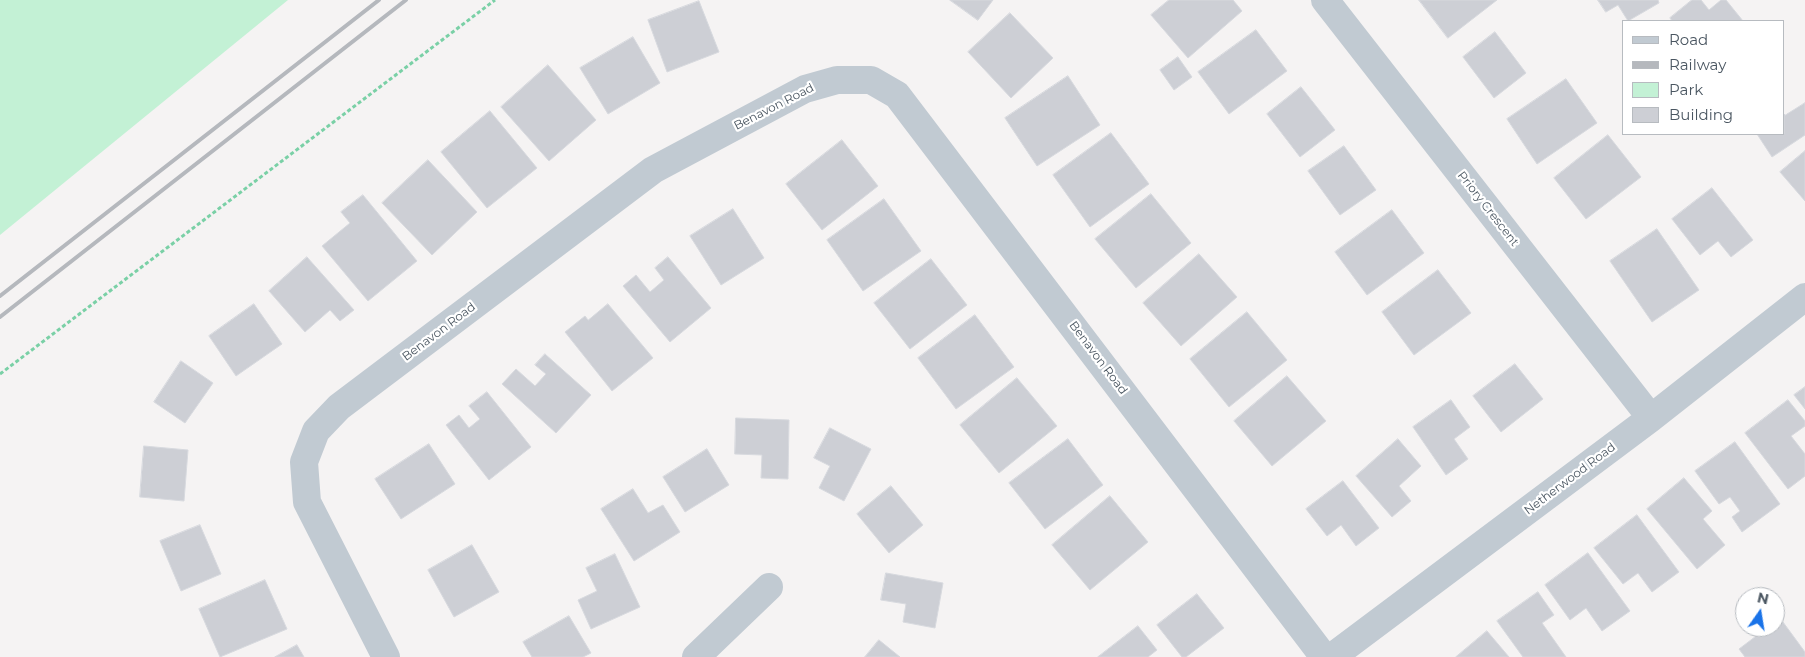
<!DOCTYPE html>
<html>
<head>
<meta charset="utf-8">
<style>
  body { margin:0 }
  #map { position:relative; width:1805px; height:657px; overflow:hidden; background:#f5f3f3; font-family:Montserrat,sans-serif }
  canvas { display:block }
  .legend { position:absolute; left:1622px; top:20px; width:162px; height:115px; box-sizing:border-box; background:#fff; border:1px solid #b7bbc0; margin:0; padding:6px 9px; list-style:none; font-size:15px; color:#4a5661 }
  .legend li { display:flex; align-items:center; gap:10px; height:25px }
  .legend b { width:25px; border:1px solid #b7bbc0 }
  .north { position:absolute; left:1735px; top:587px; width:50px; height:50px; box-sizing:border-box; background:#fff; border:1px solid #b7bbc0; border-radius:50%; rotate:13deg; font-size:14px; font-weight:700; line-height:20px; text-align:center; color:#4a5661 }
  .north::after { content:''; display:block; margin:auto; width:18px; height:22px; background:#1a73e8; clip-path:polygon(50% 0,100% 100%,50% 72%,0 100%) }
</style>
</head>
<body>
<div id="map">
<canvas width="1805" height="657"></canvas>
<ul class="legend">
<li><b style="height:6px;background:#c1cad2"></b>Road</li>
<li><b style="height:6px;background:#b5b8bd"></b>Railway</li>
<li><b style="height:14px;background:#c3f1d5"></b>Park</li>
<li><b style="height:14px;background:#cdcfd5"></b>Building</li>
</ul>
<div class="north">N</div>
</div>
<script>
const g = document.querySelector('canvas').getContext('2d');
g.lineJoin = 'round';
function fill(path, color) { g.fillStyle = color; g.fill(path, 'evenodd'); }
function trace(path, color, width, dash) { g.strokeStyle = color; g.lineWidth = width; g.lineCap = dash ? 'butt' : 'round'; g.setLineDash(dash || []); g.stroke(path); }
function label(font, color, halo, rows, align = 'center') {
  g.font = font + ' Montserrat,sans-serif'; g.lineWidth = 4.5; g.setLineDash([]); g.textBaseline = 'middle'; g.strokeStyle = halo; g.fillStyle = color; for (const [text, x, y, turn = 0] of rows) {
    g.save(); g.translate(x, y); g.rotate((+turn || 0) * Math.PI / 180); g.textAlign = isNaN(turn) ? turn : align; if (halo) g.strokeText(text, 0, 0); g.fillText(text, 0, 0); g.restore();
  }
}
fill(new Path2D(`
  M0 0H288L0 235Z`), '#c3f1d5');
const building = new Path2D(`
  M950 0H993L978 20Z
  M1169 0H1233L1242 11 1188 58 1151 15Z
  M1419 0H1497L1448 38Z
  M1598 0H1658L1659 3 1628 21 1618 5 1606 12Z
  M1692 0H1701L1709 10 1721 0H1726L1743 21H1672L1670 18Z
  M699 1 719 52 667 72 648 20Z
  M1010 13 1053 58 1011 98 968 52Z
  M1256 30 1287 71 1229 114 1198 72Z
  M1495 32 1526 73 1494 98 1463 57Z
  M633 37 660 83 608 114 580 68Z
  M1178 57 1192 77 1174 90 1160 70Z
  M548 65 596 120 549 161 501 107Z
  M1068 76 1100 125 1037 166 1005 118Z
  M1566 79 1597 123 1537 164 1507 119Z
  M1301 87 1335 130 1300 157 1267 114Z
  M1805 103V135L1772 157 1757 134H1784V114L1785 115Z
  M490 111 537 168 487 208 441 152Z
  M1111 133 1149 184 1090 227 1053 175Z
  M1608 135 1641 177 1586 219 1554 178Z
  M842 140 878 186 822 230 786 184Z
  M1344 146 1376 190 1340 215 1308 171Z
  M1805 151V201L1780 172Z
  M428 160 477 212 432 255 382 203Z
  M1712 188 1753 240 1731 257 1718 241 1700 255 1672 219Z
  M1151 194 1191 243 1136 288 1095 239Z
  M363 195 417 261 368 301 322 246 350 223 341 212Z
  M884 199 921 251 863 291 827 240Z
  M733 209 764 258 721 285 690 236Z
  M1392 210 1424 253 1367 295 1335 252Z
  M1657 229 1699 290 1652 322 1610 261Z
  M1199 254 1237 297 1181 346 1143 303Z
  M307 257 354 310 340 321 330 310 305 332 269 291Z
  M668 257 711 308 670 342 623 286 636 275 650 292 664 280 655 268Z
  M931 259 967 305 910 349 874 303Z
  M1438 270 1471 313 1414 355 1382 312Z
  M254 304 282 344 236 376 209 336Z
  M608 304 653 358 612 391 565 332 585 316 588 320Z
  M1247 312 1287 360 1229 407 1190 359Z
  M975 315 1014 367 956 409 918 358Z
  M545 354 591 395 556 433 502 384 516 369 535 386 546 374 535 365Z
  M181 361 213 383 185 423 154 402Z
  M1515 364 1543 399 1501 432 1473 396Z
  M1287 376 1326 421 1272 466 1234 421Z
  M1017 378 1057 426 999 473 960 425Z
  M1805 387V409L1794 395Z
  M487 392 531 447 489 480 446 425 459 415 469 428 480 419 469 406Z
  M1451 400 1470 427 1454 439 1468 459 1446 475 1413 427Z
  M1788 400 1805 421V426L1791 436 1805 454V476L1788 489 1745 433Z
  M736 418 789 420 788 479 761 478 762 455 735 454Z
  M830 428 871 449 844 501 819 488 830 466 814 458Z
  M1068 439 1103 485 1045 529 1009 483Z
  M1398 439 1421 466 1399 486 1411 501 1392 517 1356 476Z
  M1735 442 1780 504 1742 532 1732 517 1740 511 1730 497 1719 504 1695 471Z
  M429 444 455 484 401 519 375 479Z
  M144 446 188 450 184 501 140 497Z
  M707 449 729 485 685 512 663 477Z
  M1684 478 1712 511 1703 519 1725 545 1697 569 1647 509Z
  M1343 481 1379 528 1356 546 1341 525 1327 536 1306 509Z
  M891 486 923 525 889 553 857 514Z
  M633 489 648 513 663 505 680 532 634 561 601 509Z
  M1110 496 1148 542 1090 590 1052 545Z
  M1637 515 1679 572 1652 592 1638 573 1623 584 1594 548Z
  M200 525 221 574 181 591 160 541Z
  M472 545 499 592 454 617 428 570Z
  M1588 553 1630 611 1602 631 1586 608 1570 620 1545 585Z
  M615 554 640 607 591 629 578 600 597 591 586 568Z
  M886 573 943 583 935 628 903 622 906 604 881 600Z
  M265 580 287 629 220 657 199 609Z
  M1538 592 1554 615 1542 623 1566 657H1523L1497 621Z
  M1197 594 1224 628 1186 657H1182L1157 625Z
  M569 616 591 653 583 657H532L523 642Z
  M1780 618 1805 652V657H1745L1739 649 1768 627H1775V622Z
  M1138 626 1157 650 1148 657H1098Z
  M1487 631 1509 657H1456Z
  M879 640 900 657H865Z
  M297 645 304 657H275Z`);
fill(building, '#cdcfd5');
trace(building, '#d7d9de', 1);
trace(new Path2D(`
  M0 374 495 0`), '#7ad0a6', 3, [4, 2.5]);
trace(new Path2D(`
  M1325 0 1651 418
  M386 657 307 502 304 462 316 431 339 407 653 170 805 89 837 80H871L897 95 1324 657
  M696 657 769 587
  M1332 657 1651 418 1805 297`), '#c1cad2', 28);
trace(new Path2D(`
  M0 296 379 0
  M0 317 406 0`), '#b5b8bd', 4);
label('12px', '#4a5661', '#fff', [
  ["Benavon Road",774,107,-27],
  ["Priory Crescent",1488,209,52],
  ["Benavon Road",439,332,-37],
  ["Benavon Road",1098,358,53],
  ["Netherwood Road",1570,479,-37]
]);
</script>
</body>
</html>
